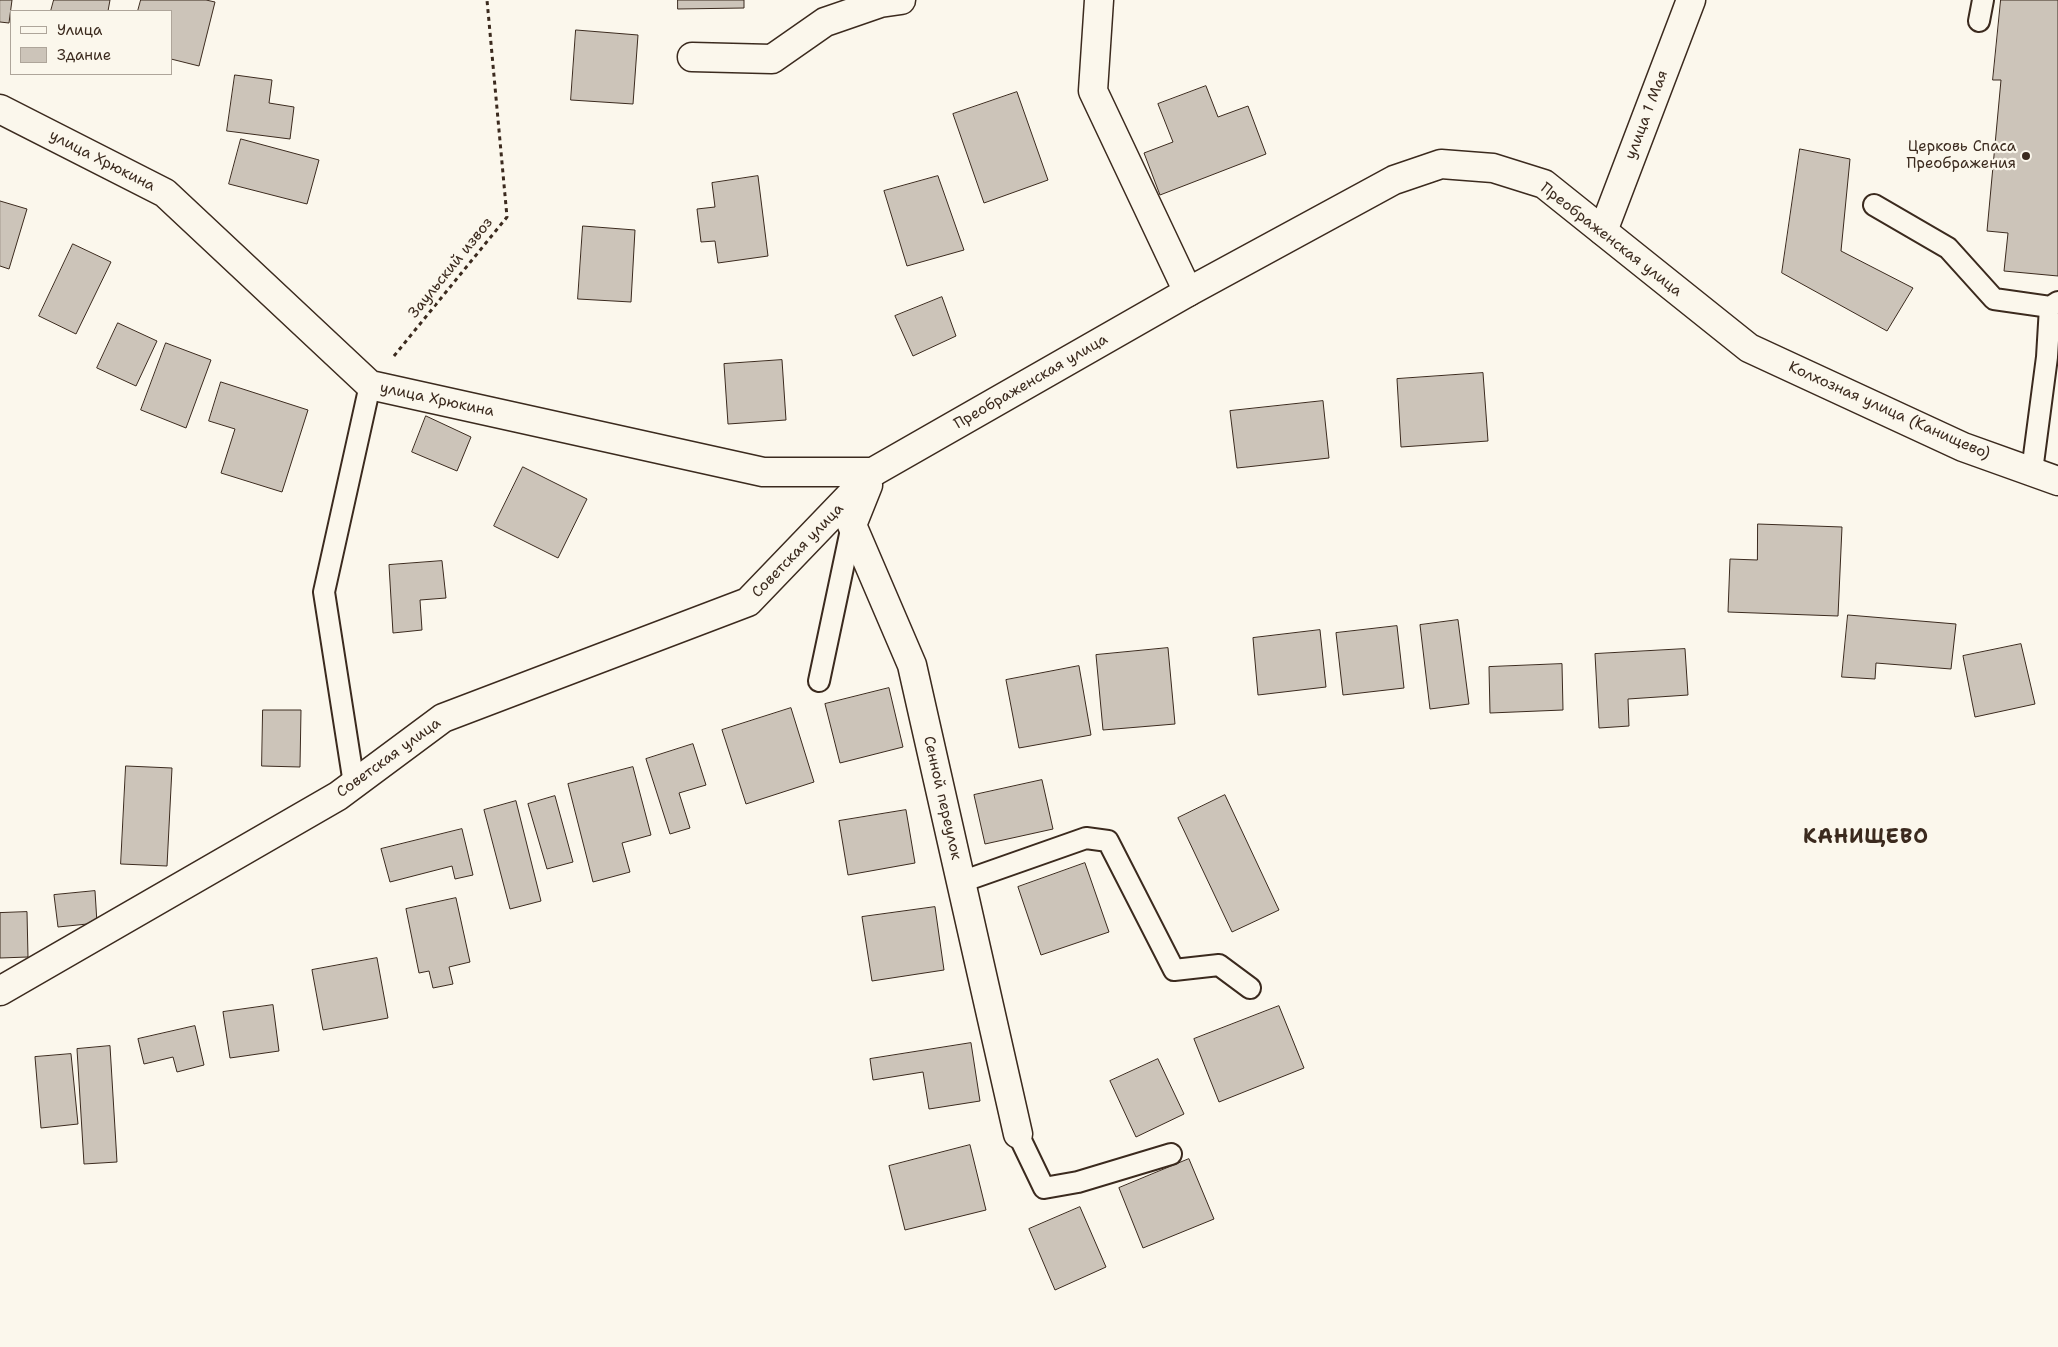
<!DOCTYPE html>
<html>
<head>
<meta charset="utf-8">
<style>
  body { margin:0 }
  #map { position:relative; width:2058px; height:1347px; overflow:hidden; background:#fbf7ec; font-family:"Shantell Sans",sans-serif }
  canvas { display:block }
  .legend { position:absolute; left:10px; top:10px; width:162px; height:65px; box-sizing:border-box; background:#fbf7ec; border:1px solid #aea59a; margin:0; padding:6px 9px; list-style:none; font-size:15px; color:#3b2a1e }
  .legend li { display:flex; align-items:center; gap:10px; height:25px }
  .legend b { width:25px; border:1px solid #aea59a }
</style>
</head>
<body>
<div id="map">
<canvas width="2058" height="1347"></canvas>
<ul class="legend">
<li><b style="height:6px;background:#fbf7ec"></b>Улица</li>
<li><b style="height:14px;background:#ccc4b9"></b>Здание</li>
</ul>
</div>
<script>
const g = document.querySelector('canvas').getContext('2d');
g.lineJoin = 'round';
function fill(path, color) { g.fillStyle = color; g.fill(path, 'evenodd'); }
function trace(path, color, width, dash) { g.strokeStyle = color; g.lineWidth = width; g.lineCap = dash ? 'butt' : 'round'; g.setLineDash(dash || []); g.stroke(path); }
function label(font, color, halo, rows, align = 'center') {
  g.font = font + ' "Shantell Sans",sans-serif'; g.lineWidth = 4.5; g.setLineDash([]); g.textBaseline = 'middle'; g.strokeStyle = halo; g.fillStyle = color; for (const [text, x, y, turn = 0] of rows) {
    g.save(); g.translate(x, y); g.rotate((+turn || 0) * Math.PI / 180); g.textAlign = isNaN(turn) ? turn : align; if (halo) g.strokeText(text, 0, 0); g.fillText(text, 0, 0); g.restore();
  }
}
const building = new Path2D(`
  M0 0H12L9 23 0 22Z
  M54 0H110L108 11H51Z
  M141 0H206L215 2 199 66 171 59V11H138Z
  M678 0H744V8L678 9Z
  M2001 0H2058V276L2004 271 2008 233 1987 231 2001 80H1993Z
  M576 30 638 35 633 104 571 100Z
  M235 75 272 80 269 103 294 107 290 139 227 131Z
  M1206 86 1218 117 1248 106 1266 154 1160 195 1144 153 1173 142 1158 104Z
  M1017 92 1048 180 984 203 953 114Z
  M241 139 319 160 307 204 229 184Z
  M1800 149 1850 159 1841 251 1913 288 1887 331 1782 273Z
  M758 176 768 256 718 263 715 241 701 242 697 209 715 207 712 183Z
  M938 176 964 250 907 266 884 191Z
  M0 201 27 209 9 269 0 266Z
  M583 226 635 230 631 302 578 299Z
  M73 244 111 262 76 334 39 316Z
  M942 297 956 336 913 356 895 316Z
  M118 323 157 341 136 386 97 368Z
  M166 343 211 360 186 428 141 410Z
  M782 360 786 420 728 424 724 364Z
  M1483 373 1488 441 1401 447 1397 379Z
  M221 382 308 410 282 492 221 473 235 429 209 421Z
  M1323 401 1329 458 1237 468 1230 411Z
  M426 416 471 437 457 471 412 452Z
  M523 467 587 499 558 558 494 526Z
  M1758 524 1842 527 1838 616 1728 612 1730 559 1757 560Z
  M442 561 446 598 420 600 422 630 393 633 389 565Z
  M1848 615 1956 624 1951 669 1876 663 1875 679 1842 677Z
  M1458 620 1469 704 1430 709 1420 625Z
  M1397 626 1404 688 1343 695 1336 633Z
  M1320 630 1326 687 1258 695 1253 638Z
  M2021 644 2035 704 1975 717 1963 656Z
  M1168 648 1175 724 1103 730 1096 655Z
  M1685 649 1688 695 1628 699 1629 726 1599 728 1595 654Z
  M1562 664 1563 710 1490 713 1489 667Z
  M1079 666 1091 735 1019 748 1006 680Z
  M889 688 903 747 840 763 825 704Z
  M791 708 814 782 746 804 722 730Z
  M263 710H301L300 767 262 766Z
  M693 744 706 785 679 793 690 828 670 834 646 759Z
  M126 766 172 768 167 866 121 864Z
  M633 767 651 835 622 843 630 872 593 882 568 784Z
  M1042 780 1053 829 985 844 974 795Z
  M1225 795 1279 910 1232 932 1178 818Z
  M555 796 573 862 547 869 528 804Z
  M516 801 541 901 510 909 484 810Z
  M906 810 915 863 848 875 839 821Z
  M462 829 473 875 455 879 452 866 390 882 381 849Z
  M1085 863 1109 932 1041 955 1018 887Z
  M95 891 97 923 58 927 54 895Z
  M456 898 470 962 449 967 453 984 433 988 429 971 419 973 406 909Z
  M935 907 944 970 872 981 862 917Z
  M27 912 28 957 0 958V913Z
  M377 958 388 1018 323 1030 312 970Z
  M273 1005 279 1051 230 1058 223 1012Z
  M1279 1006 1304 1068 1219 1102 1194 1039Z
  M195 1026 204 1065 177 1072 173 1057 144 1064 138 1039Z
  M971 1043 980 1101 929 1109 923 1072 873 1080 870 1059Z
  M110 1046 117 1162 84 1164 77 1049Z
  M71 1054 78 1124 41 1128 35 1057Z
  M1158 1059 1184 1114 1136 1137 1110 1081Z
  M970 1145 986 1210 905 1230 889 1166Z
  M1189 1159 1214 1219 1143 1248 1119 1188Z
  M1080 1207 1106 1267 1055 1290 1029 1229Z`);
fill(building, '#ccc4b9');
trace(building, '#3b2a1e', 1);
const service = new Path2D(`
  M1979 21 1983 0
  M1874 205 1948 248 1994 299 2050 307
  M2032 471 2047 357 2050 307 2058 302
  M819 681 852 525
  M354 784 324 592 370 385
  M961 882 1086 838 1108 841 1174 970 1219 965 1250 988
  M1018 1134 1044 1188 1078 1182 1171 1154`);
const minor = new Path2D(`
  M1099 0 1093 91 1188 292
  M692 57 772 59 825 22 880 3 901 0
  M1603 231 1691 0
  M868 485 852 525 912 665 1018 1134
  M0 991 338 796 443 718 748 602 873 472`);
const tertiary = new Path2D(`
  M0 109 165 193 370 385 763 472H873L1188 292 1394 180 1441 164 1493 168 1544 184 1749 348 1963 447 2058 481`);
trace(service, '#3b2a1e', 24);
trace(minor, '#3b2a1e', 31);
trace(tertiary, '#3b2a1e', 31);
trace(new Path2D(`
  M394 356 507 217 487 0`), '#3b2a1e', 3, [4, 4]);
trace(service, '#fbf7ec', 20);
trace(minor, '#fbf7ec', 28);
trace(tertiary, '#fbf7ec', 28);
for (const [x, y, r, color] of [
  [2026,156,5,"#3b2a1e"]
]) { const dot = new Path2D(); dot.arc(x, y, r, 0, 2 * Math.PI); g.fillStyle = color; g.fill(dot); trace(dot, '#fbf7ec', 2); }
label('15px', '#3b2a1e', '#fbf7ec', [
  ["улица 1 Мая",1647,115,-69],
  ["улица Хрюкина",102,161,27],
  ["Преображенская улица",1611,240,38],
  ["Заульский извоз",451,268,-51],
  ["Преображенская улица",1031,382,-30],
  ["улица Хрюкина",437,400,12],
  ["Колхозная улица (Канищево)",1889,411,24],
  ["Советская улица",798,551,-46],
  ["Советская улица",389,758,-36],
  ["Сенной переулок",942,798,77]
]);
label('15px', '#3b2a1e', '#fbf7ec', [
  ["Церковь Спаса",2016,147],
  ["Преображения",2016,164]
], 'right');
g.letterSpacing = '1px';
label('bold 20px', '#3b2a1e', '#fbf7ec', [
  ["КАНИЩЕВО",1866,838]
]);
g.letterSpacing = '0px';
</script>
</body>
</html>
